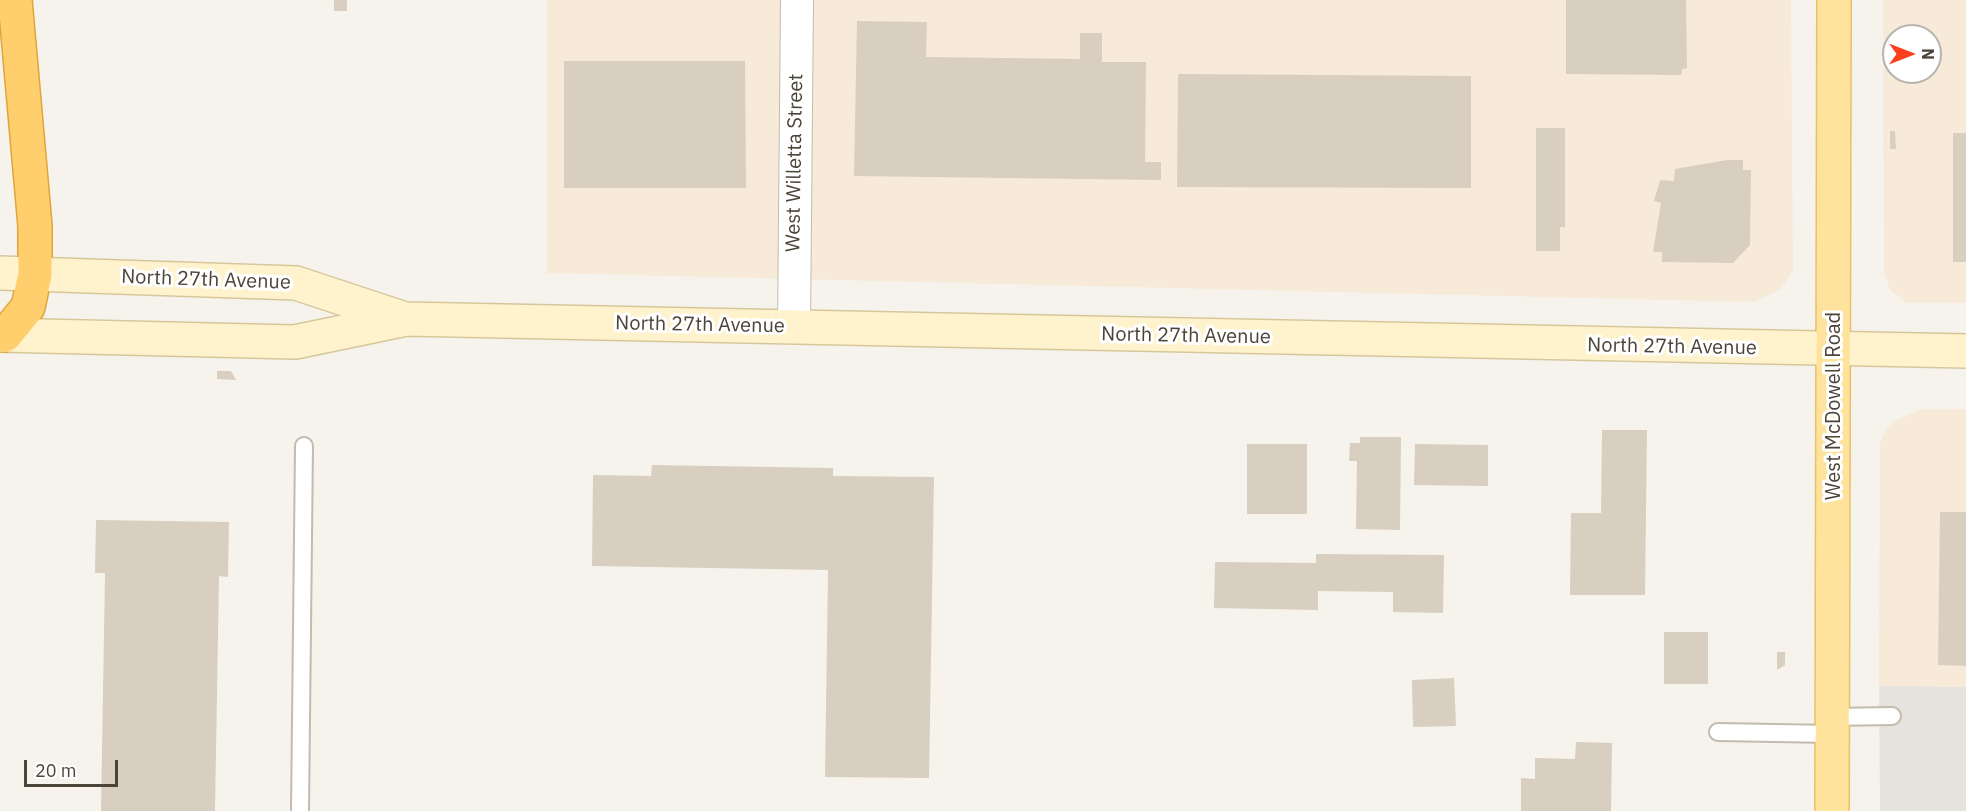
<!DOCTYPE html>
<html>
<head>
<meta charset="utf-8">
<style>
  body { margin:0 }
  #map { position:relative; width:1966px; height:811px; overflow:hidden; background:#f6f3ec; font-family:"IBM Plex Sans",sans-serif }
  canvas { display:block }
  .north { position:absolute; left:1882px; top:24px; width:60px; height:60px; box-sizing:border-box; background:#fff; border:2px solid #b7b4b0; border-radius:50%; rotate:90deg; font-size:16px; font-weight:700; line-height:24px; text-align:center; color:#4b4439 }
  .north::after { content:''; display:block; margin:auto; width:21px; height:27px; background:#fc3f1d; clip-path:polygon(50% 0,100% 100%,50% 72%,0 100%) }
  .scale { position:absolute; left:24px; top:760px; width:94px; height:27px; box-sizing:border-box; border:3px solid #4b4439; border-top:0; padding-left:8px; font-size:18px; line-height:21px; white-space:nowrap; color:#4b4439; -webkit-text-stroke:4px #fff; paint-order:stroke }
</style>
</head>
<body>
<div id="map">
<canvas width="1966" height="811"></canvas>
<div class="north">N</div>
<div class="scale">20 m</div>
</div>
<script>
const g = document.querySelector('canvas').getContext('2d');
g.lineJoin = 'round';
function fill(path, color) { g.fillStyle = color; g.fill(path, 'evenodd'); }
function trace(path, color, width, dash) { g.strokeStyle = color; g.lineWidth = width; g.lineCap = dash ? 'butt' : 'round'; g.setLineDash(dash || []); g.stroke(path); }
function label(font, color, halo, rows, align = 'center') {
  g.font = font + ' "IBM Plex Sans",sans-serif'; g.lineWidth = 6; g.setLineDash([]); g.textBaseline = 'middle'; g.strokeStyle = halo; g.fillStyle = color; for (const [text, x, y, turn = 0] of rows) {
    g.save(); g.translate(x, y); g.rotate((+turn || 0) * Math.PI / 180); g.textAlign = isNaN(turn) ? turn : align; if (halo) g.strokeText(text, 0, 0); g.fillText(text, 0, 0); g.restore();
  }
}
fill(new Path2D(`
  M547 0H1791L1793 270 1780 290 1754 302 547 273Z
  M1883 0H1966V303H1907L1890 290 1884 271ZM1894 36H1930V72H1894Z
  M1921 409H1966V687L1879 686 1880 442 1886 430 1895 421Z`), '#f7ead8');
fill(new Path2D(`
  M1879 686 1966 687V811H1880Z`), '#e6e2dd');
fill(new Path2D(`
  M334 0H347V11H334Z
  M1566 0H1686L1687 68 1682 69 1681 75 1566 74Z
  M857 21 927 22 926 57 1080 59V33H1102V62H1146L1145 162H1161V180L854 176Z
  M564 61H745L746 188H564Z
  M1178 74 1471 76V188L1177 187Z
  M1536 128H1565V227H1560V251H1536Z
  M1890 131H1895L1896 149H1890Z
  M1953 133H1966V262H1953Z
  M1727 160H1743V170H1751L1750 245 1733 263 1662 262V252H1653L1661 203 1654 201 1660 180 1674 181 1675 169Z
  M217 371H231L236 380 217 379Z
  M1602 430H1647L1645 595H1570L1571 513H1601Z
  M1360 437H1401L1400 530 1356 529 1357 461H1349L1350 443H1360Z
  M1247 444H1307V514H1247Z
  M1415 444 1488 445V486L1414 485Z
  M652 465 833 468V476L934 477 929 778 825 777 828 570 592 566 593 475 651 476Z
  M1940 512H1966V666L1938 665Z
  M96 520 229 522 228 577 219 576 215 811H101L105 573H95Z
  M1316 554 1444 555 1443 613 1393 612V592L1318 591V610L1214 608 1215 562 1316 563Z
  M1664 632H1708V684H1664Z
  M1777 652H1785V665L1777 670Z
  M1454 678 1456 726 1413 727 1412 680Z
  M1576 742 1612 743 1611 811H1521V778L1535 779V758L1575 759Z`), '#d8cfc1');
const lane = new Path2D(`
  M1832 717 1892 716
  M1718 732 1832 734
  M300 811 304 446`);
const street = new Path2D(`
  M794 327 797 0`);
const secondary = new Path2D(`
  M0 273 296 283 405 319
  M0 335 295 342 406 319 1966 351`);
const primary = new Path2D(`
  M1832 811 1834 0`);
const highway = new Path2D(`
  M5 335 28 307 35 274V226L15 0`);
trace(lane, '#c2bbae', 20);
trace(street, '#c2bbae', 34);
trace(secondary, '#d6c79b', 36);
trace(primary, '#e6c16a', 36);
trace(highway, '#e0a43c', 36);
trace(lane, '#fff', 16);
trace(street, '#fff', 32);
trace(secondary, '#fff3cd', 33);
trace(primary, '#ffe39c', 33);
trace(highway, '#ffcf6e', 33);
label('20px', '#4b4439', '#fff', [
  ["West Willetta Street",795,163,-89],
  ["North 27th Avenue",206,280,2],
  ["North 27th Avenue",700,325,1],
  ["North 27th Avenue",1186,336,1],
  ["North 27th Avenue",1672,347,1],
  ["West McDowell Road",1834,406,-90]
]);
</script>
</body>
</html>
